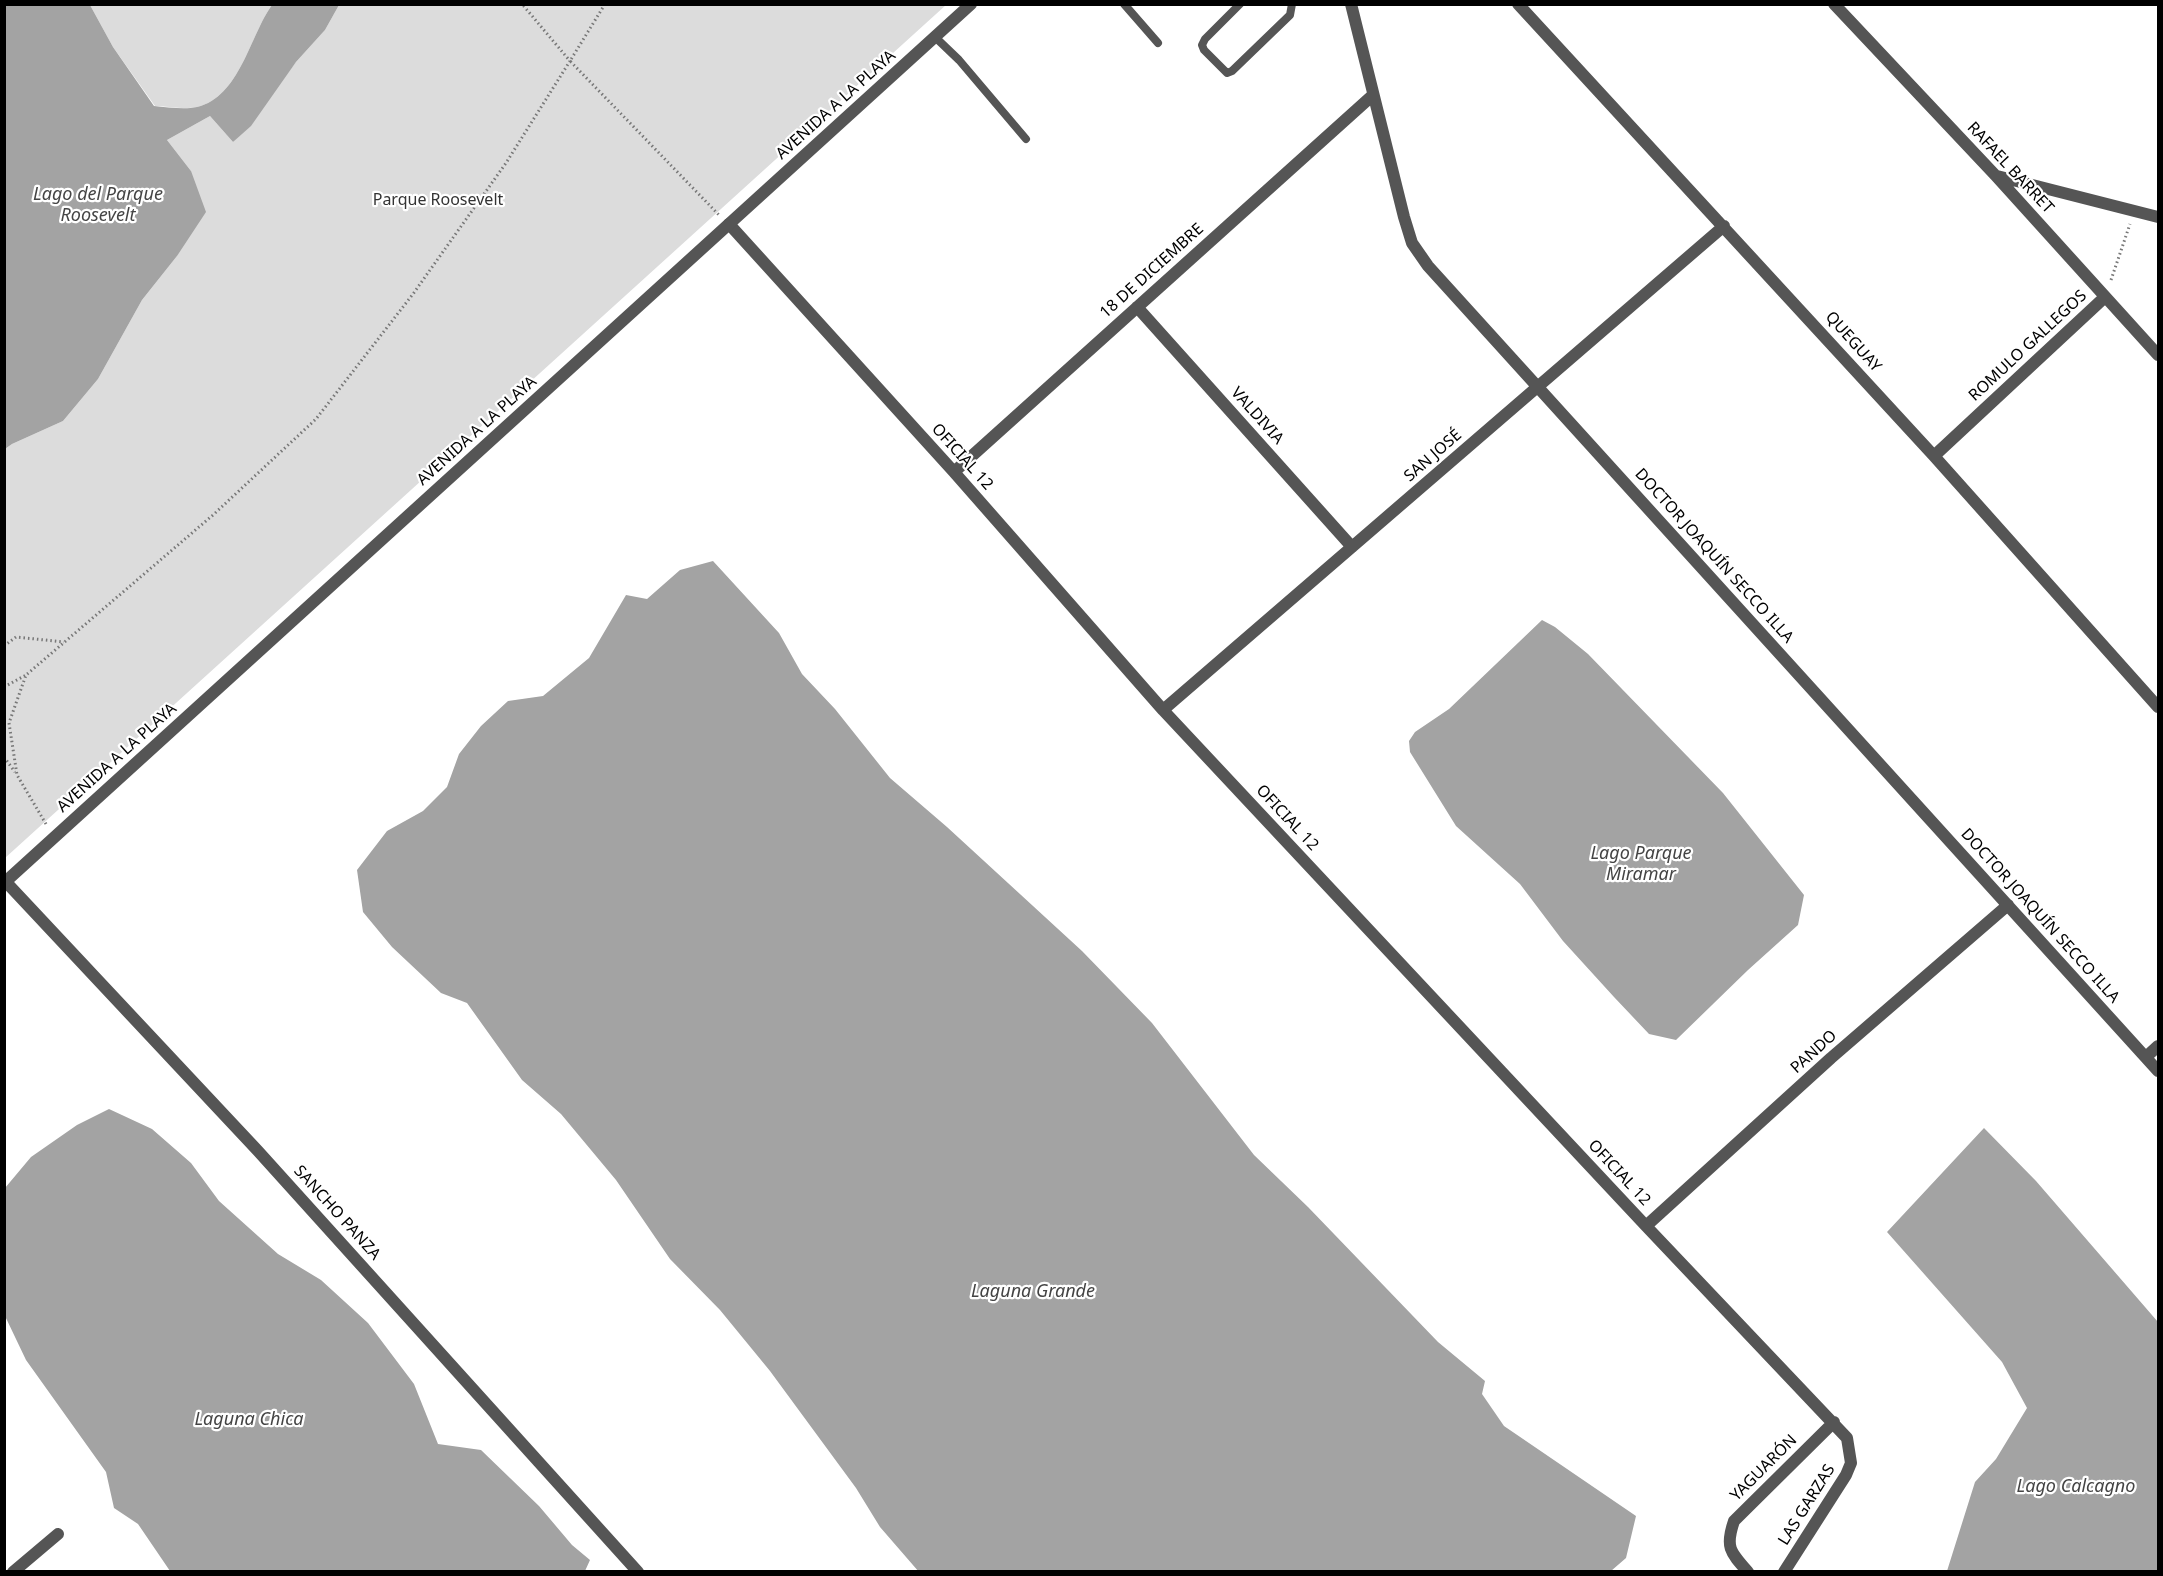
<!DOCTYPE html>
<html>
<head>
<meta charset="utf-8">
<style>
  body { margin:0 }
  #map { position:relative; width:2163px; height:1576px; overflow:hidden; background:#fff; font-family:"Noto Sans",sans-serif }
  canvas { display:block }
  .frame { position:absolute; inset:0; border:6px solid #000; pointer-events:none }
</style>
</head>
<body>
<div id="map">
<canvas width="2163" height="1576"></canvas>
<div class="frame"></div>
</div>
<script>
const g = document.querySelector('canvas').getContext('2d');
g.lineJoin = 'round';
function fill(path, color) { g.fillStyle = color; g.fill(path, 'evenodd'); }
function trace(path, color, width, dash) { g.strokeStyle = color; g.lineWidth = width; g.lineCap = dash ? 'butt' : 'round'; g.setLineDash(dash || []); g.stroke(path); }
function label(font, color, halo, rows, align = 'center') {
  g.font = font + ' "Noto Sans",sans-serif'; g.lineWidth = 4.5; g.setLineDash([]); g.textBaseline = 'middle'; g.strokeStyle = halo; g.fillStyle = color; for (const [text, x, y, turn = 0] of rows) {
    g.save(); g.translate(x, y); g.rotate((+turn || 0) * Math.PI / 180); g.textAlign = isNaN(turn) ? turn : align; if (halo) g.strokeText(text, 0, 0); g.fillText(text, 0, 0); g.restore();
  }
}
fill(new Path2D(`
  M90 5H272C250 35 240 97 197 107 184 110 167 106 155 106L113 47Z
  M339 5H946L5 858V449L12 444 63 421 98 379 142 300 177 256 191 171 167 140 210 116 233 142 296 62 325 30Z`), '#dcdcdc');
fill(new Path2D(`
  M5 4 90 5 113 47 154 106C167 107 184 110 197 107 240 97 250 35 272 5H339L325 30 296 62 251 126 233 142 210 116 167 140 191 171 206 212 177 256 142 300 98 379 63 421 12 444 5 449Z
  M713 561 779 633 802 674 835 709 890 778 947 827 1082 951 1152 1023 1254 1155 1308 1207 1438 1342 1485 1381 1482 1394 1504 1426 1636 1516 1626 1558 1611 1571 919 1572 880 1527 856 1488 770 1371 720 1310 670 1259 616 1180 561 1114 522 1080 467 1003 441 993 392 947 363 912 357 870 387 831 423 811 447 787 459 754 481 726 508 701 543 696 589 658 626 595 647 599 680 570Z
  M1542 620 1555 627 1588 654 1723 793 1804 895 1798 925 1748 970 1676 1040 1649 1034 1614 997 1563 941 1520 884 1456 826 1410 752 1409 741 1415 732 1449 709Z
  M109 1109 152 1129 191 1163 219 1201 278 1254 321 1280 368 1323 414 1384 438 1444 481 1450 539 1506 572 1545 590 1560 585 1571H170L138 1524 114 1508 106 1472 26 1360 5 1316V1188L31 1157 77 1125Z
  M1984 1128 2036 1181 2158 1322V1571H1947L1975 1482 1996 1459 2027 1408 2002 1362 1887 1232Z`), '#a3a3a3');
trace(new Path2D(`
  M605 4 570 61 719 215
  M2111 280 2130 224
  M4 646 16 637 64 642
  M4 687 26 675
  M4 757 15 772
  M46 824 17 775 9 723 26 675 213 515 316 419 413 294 506 163 570 61 522 4`), '#777', 3, [1.5, 3]);
trace(new Path2D(`
  M1124 4 1158 43
  M1240 4 1205 39 1202 45 1204 50 1227 73 1232 71 1290 15 1292 4
  M935 37 959 60 1026 139`), '#555', 8);
trace(new Path2D(`
  M1351 4 1404 217 1412 243 1428 266 2158 1071
  M1518 4 1934 456 2158 707
  M1834 4 1996 176 2158 355
  M1997 176 2158 217
  M729 224 954 472 1163 710 1646 1226 1847 1438 1851 1463 1846 1475 1784 1572
  M1137 307 1352 547
  M1934 456 2105 297
  M954 472 1373 95
  M1163 710 1724 226
  M6 882 258 1151 638 1572
  M2146 1057 2158 1046
  M1646 1226 1831 1058 2008 905
  M13 1572 58 1534
  M1748 1572C1730 1552 1725 1547 1734 1521L1834 1422`), '#555', 12);
trace(new Path2D(`
  M4 883 971 4`), '#555', 12);
label('16px', '#000', '#fff', [
  ["AVENIDA A LA PLAYA",836,105,-42],
  ["RAFAEL BARRET",2010,168,47],
  ["18 DE DICIEMBRE",1152,271,-42],
  ["QUEGUAY",1853,342,48],
  ["ROMULO GALLEGOS",2028,346,-43],
  ["VALDIVIA",1257,416,48],
  ["AVENIDA A LA PLAYA",477,431,-42],
  ["SAN JOSÉ",1433,456,-41],
  ["OFICIAL 12",962,457,48],
  ["DOCTOR JOAQUÍN SECCO ILLA",1714,556,48],
  ["AVENIDA A LA PLAYA",117,758,-42],
  ["OFICIAL 12",1287,818,47],
  ["DOCTOR JOAQUÍN SECCO ILLA",2040,916,48],
  ["PANDO",1814,1052,-42],
  ["OFICIAL 12",1619,1173,47],
  ["SANCHO PANZA",337,1213,48],
  ["YAGUARÓN",1764,1468,-45],
  ["LAS GARZAS",1807,1505,-58]
]);
label('16px', '#333', '#fff', [
  ["Parque Roosevelt",438,200]
]);
label('italic 18px', '#444', '#fff', [
  ["Lago del Parque",98,195],
  ["Roosevelt",98,216],
  ["Lago Parque",1641,854],
  ["Miramar",1641,875],
  ["Laguna Grande",1033,1292],
  ["Laguna Chica",249,1420],
  ["Lago Calcagno",2076,1487]
]);
</script>
</body>
</html>
